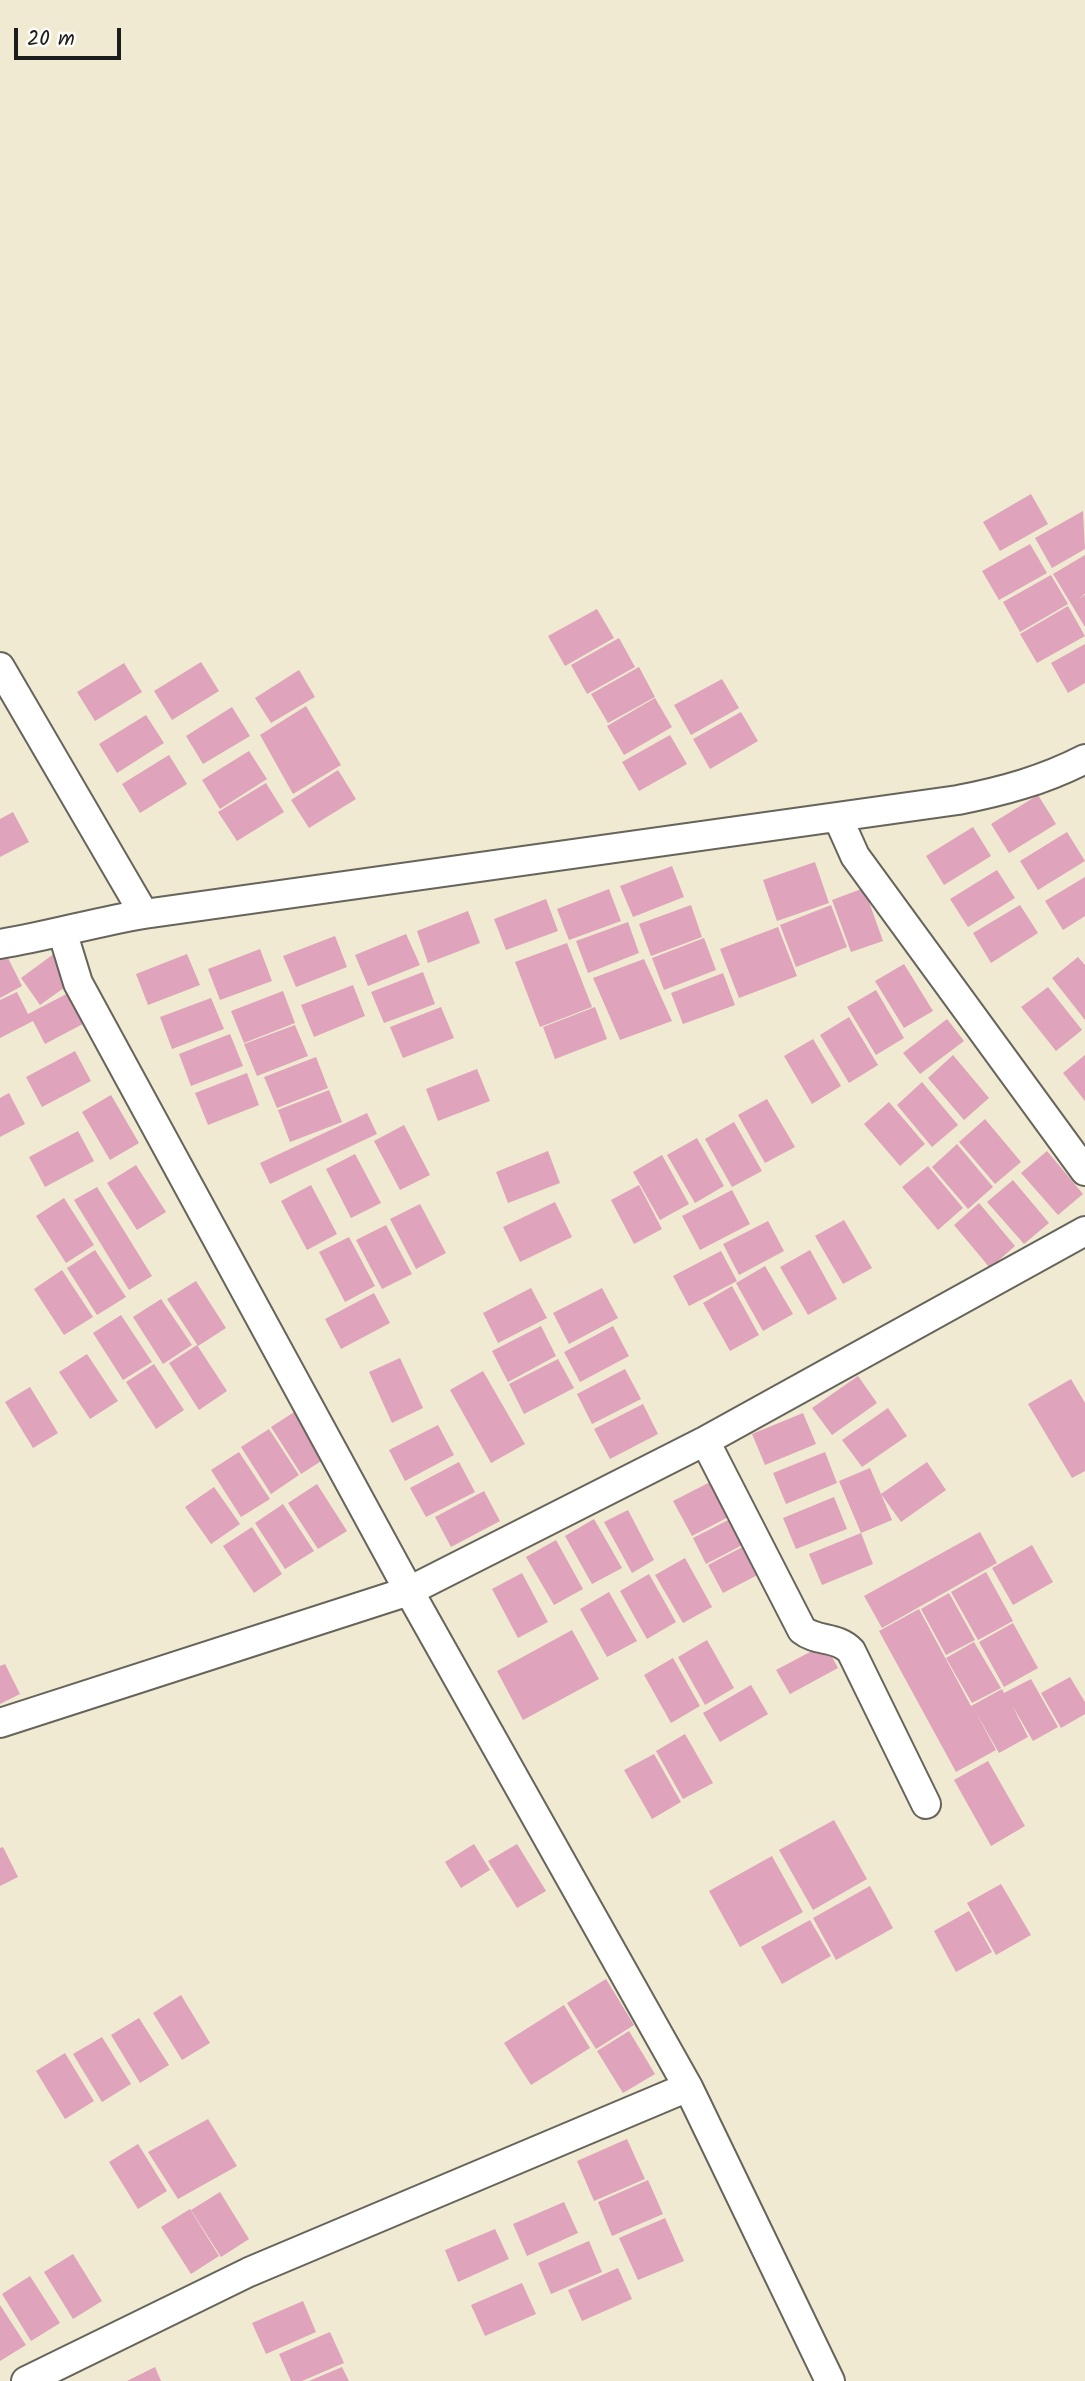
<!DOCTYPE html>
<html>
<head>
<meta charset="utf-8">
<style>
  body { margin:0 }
  #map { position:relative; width:1085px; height:2381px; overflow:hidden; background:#efead1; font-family:Kalam,sans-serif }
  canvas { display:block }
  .scale { position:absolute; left:14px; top:28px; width:107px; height:32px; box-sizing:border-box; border:4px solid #1c1c1c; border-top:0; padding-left:9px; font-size:21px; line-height:24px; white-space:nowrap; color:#1c1c1c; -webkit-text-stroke:5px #fdfcf7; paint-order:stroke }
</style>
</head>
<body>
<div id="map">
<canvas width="1085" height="2381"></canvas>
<div class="scale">20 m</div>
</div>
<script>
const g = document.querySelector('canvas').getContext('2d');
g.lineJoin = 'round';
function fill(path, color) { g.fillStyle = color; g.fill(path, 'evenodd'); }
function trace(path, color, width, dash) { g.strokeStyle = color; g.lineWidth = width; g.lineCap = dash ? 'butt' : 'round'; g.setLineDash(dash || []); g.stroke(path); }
fill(new Path2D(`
  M1031 494 1048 524 1000 551 983 522Z
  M1083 511 1085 549 1052 568 1035 538Z
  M1030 544 1047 573 999 600 982 571Z
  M1085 555V594L1078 599 1085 595V627L1053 574Z
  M1051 575 1068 604 1020 632 1003 602Z
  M1068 606 1085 636 1037 663 1020 634Z
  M597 609 614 638 565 666 548 636Z
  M619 638 635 667 587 694 571 665Z
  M1085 644V683L1068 693 1051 663Z
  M201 662 219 691 172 720 154 691Z
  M124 663 142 692 95 721 77 692Z
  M639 667 655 697 608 723 591 694Z
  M299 670 315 697 271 723 255 698Z
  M722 679 739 708 691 735 674 705Z
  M655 698 672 727 624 755 607 726Z
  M306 706 341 765 293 794 260 735Z
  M232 707 250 736 203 764 186 736Z
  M741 712 758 741 710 769 693 739Z
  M146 715 164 743 117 773 99 744Z
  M670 735 687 764 639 791 622 762Z
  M249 751 267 779 220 809 202 780Z
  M169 755 187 784 140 813 122 784Z
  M338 770 356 799 309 828 291 800Z
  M266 783 284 812 237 841 218 812Z
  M1038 795 1056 824 1009 853 991 824Z
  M13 812 29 842 0 857V819Z
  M973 827 991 856 944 885 926 856Z
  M1067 832 1085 861 1038 890 1020 861Z
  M815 862 829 903 777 921 763 880Z
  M672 866 684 897 633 917 620 886Z
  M997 870 1015 898 968 927 950 899Z
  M1085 877V916L1063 930 1045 901Z
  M864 888 883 941 851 952 832 900Z
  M609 889 621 921 569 940 557 909Z
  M546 899 558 931 506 950 494 919Z
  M691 905 702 937 651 956 639 924Z
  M831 905 847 947 796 967 780 925Z
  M1020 905 1038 933 991 963 973 933Z
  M468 911 480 943 428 963 417 931Z
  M628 922 639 953 588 973 576 941Z
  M778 927 797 976 739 998 720 949Z
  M406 934 420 965 368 986 355 955Z
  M335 936 347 967 296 987 283 956Z
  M704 938 716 970 664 990 652 958Z
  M567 943 592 1007 540 1027 515 962Z
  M260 949 272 981 220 1000 208 969Z
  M55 953 75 980 40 1005 21 978Z
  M187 954 200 985 148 1005 136 974Z
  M7 956 22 986 0 998V960Z
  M1078 957 1085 965V1020L1052 978Z
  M644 959 672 1021 620 1040 593 978Z
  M904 964 933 1011 904 1028 875 981Z
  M423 972 435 1004 384 1023 371 992Z
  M723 973 735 1005 683 1024 671 993Z
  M353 985 365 1016 314 1037 301 1005Z
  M1048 987 1082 1030 1056 1051 1021 1007Z
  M78 988 94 1018 45 1044 33 1021 0 1038V1000L17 992 28 1014Z
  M876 990 904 1038 876 1055 847 1007Z
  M283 991 295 1023 244 1043 231 1011Z
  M211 998 224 1029 172 1049 160 1017Z
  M441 1007 454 1038 403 1058 390 1027Z
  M595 1007 607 1039 555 1059 543 1027Z
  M849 1017 878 1065 849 1083 820 1035Z
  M947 1019 964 1041 920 1074 903 1053Z
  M295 1025 308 1056 257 1076 244 1044Z
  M230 1034 243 1066 191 1086 179 1054Z
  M813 1039 841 1086 812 1104 784 1056Z
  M75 1051 91 1081 42 1107 26 1077Z
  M953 1055 989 1098 964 1120 928 1078Z
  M1085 1055V1101L1063 1073Z
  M316 1057 328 1088 277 1108 264 1077Z
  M477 1069 490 1101 438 1121 426 1089Z
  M247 1073 259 1105 208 1125 195 1093Z
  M922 1082 958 1125 932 1147 897 1105Z
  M329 1090 342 1122 290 1142 278 1110Z
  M9 1093 25 1124 0 1137V1098Z
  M111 1095 139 1143 110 1160 82 1112Z
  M767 1099 795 1147 765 1163 738 1115Z
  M889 1102 925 1144 900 1166 864 1124Z
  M367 1113 377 1134 270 1184 260 1163Z
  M985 1119 1021 1162 995 1184 959 1142Z
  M734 1122 762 1171 732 1187 705 1139Z
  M404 1125 430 1175 400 1190 374 1141Z
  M78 1131 94 1161 45 1187 29 1157Z
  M697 1138 724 1186 695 1203 667 1155Z
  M957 1144 993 1187 968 1209 932 1167Z
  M548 1151 560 1183 508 1203 496 1172Z
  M1047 1151 1083 1194 1058 1215 1021 1173Z
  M355 1154 381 1203 351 1218 326 1169Z
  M662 1155 689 1204 660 1220 633 1172Z
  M136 1165 166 1212 137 1230 107 1183Z
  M928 1166 963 1208 938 1230 902 1187Z
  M1013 1180 1049 1223 1024 1244 987 1202Z
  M311 1185 337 1234 307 1250 281 1201Z
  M639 1185 662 1229 634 1244 611 1200Z
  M97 1187 152 1276 129 1290 74 1200Z
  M732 1190 750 1224 700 1250 682 1216Z
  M64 1198 94 1245 66 1263 36 1216Z
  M555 1202 572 1237 520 1262 503 1227Z
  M979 1203 1015 1246 990 1268 954 1225Z
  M420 1204 446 1253 416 1269 390 1219Z
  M844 1220 872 1268 843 1284 815 1236Z
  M768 1221 784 1251 739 1275 723 1244Z
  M386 1225 412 1274 382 1289 356 1240Z
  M349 1237 375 1286 345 1302 319 1252Z
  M95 1250 126 1297 97 1315 67 1268Z
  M810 1250 837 1299 808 1315 780 1267Z
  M721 1251 737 1281 689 1306 673 1276Z
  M765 1266 793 1314 763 1331 736 1283Z
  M62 1270 93 1317 64 1335 34 1289Z
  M196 1281 226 1328 198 1346 167 1299Z
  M732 1286 759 1335 730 1351 703 1303Z
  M531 1288 547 1318 498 1343 483 1313Z
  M602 1288 618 1318 569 1344 553 1313Z
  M374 1293 390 1323 341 1349 325 1319Z
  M161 1299 192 1345 163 1364 133 1317Z
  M121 1315 152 1362 123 1380 93 1333Z
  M541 1326 556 1356 508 1382 492 1351Z
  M613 1326 629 1356 580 1382 564 1352Z
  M197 1345 227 1391 199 1410 169 1363Z
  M87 1354 118 1401 90 1419 59 1372Z
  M400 1358 423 1408 392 1423 369 1372Z
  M558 1359 574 1388 524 1414 509 1384Z
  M154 1364 184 1410 156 1429 126 1382Z
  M625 1369 641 1399 592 1424 577 1394Z
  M483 1371 525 1444 491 1463 450 1390Z
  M858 1376 877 1403 832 1435 812 1408Z
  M1071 1379 1085 1403V1471L1072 1478 1028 1404Z
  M30 1387 58 1433 33 1448 5 1402Z
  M643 1404 658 1434 610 1459 594 1429Z
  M888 1408 907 1436 862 1467 842 1440Z
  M299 1409 329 1456 301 1474 271 1427Z
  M803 1413 816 1444 765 1465 752 1434Z
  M438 1425 454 1455 405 1481 389 1450Z
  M269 1429 299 1475 271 1494 241 1447Z
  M239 1452 270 1499 241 1517 211 1470Z
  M825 1452 837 1483 786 1504 773 1473Z
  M459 1462 475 1492 426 1517 410 1488Z
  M927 1462 946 1490 901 1522 881 1494Z
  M870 1468 892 1520 861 1533 839 1481Z
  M720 1477 738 1512 692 1536 673 1501Z
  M317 1484 347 1531 318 1549 288 1503Z
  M214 1487 240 1524 211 1544 185 1507Z
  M484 1491 500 1521 451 1547 435 1517Z
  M834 1497 847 1529 796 1549 783 1518Z
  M283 1504 314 1551 285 1569 255 1523Z
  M628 1510 654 1560 632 1573 604 1522Z
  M738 1515 752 1540 706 1564 693 1538Z
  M594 1519 622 1568 592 1584 565 1536Z
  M252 1527 282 1574 254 1593 223 1546Z
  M980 1532 997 1563 882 1628 864 1596Z
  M861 1533 873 1564 822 1585 809 1554Z
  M556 1540 583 1589 554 1605 526 1557Z
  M752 1542 767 1570 723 1593 708 1565Z
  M1032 1545 1053 1582 1013 1605 992 1568Z
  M685 1558 712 1607 683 1623 655 1575Z
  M986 1572 1013 1621 978 1640 951 1592Z
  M522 1573 548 1622 518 1638 492 1589Z
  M649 1574 676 1622 647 1639 620 1591Z
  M609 1592 637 1641 607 1657 580 1609Z
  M949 1593 975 1640 946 1655 921 1609Z
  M919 1609 971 1706 1002 1689 1004 1693 1031 1679 1058 1727 1033 1741 1012 1705 1028 1737 999 1753 974 1709 996 1750 956 1772 879 1631Z
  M1013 1623 1038 1668 1004 1687 979 1642Z
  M572 1630 599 1679 523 1720 497 1671Z
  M707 1640 734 1688 705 1705 678 1657Z
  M974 1642 1001 1688 972 1703 946 1658Z
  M825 1644 838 1668 790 1694 776 1670Z
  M673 1658 700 1706 671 1723 644 1675Z
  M5 1664 20 1694 0 1704V1666Z
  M1070 1677 1085 1702V1714L1061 1728 1041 1693Z
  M751 1685 768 1714 720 1742 703 1713Z
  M685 1734 713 1783 683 1799 656 1751Z
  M654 1754 681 1802 652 1819 624 1770Z
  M988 1761 1025 1826 991 1846 954 1780Z
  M834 1820 867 1879 813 1910 779 1850Z
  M474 1844 490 1870 461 1888 445 1862Z
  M517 1844 546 1891 517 1908 488 1861Z
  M3 1847 18 1877 0 1886V1848Z
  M772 1856 803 1912 740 1947 709 1891Z
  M1001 1884 1031 1935 996 1955 967 1903Z
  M870 1886 893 1928 836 1960 813 1918Z
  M969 1911 992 1952 956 1972 934 1931Z
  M810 1920 831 1956 782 1984 761 1947Z
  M606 1979 634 2025 596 2049 567 2003Z
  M181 1995 210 2043 182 2060 153 2013Z
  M564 2005 590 2048 531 2085 504 2043Z
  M139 2018 169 2065 140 2083 111 2035Z
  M629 2031 655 2074 623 2093 597 2051Z
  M102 2037 131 2084 102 2102 73 2054Z
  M65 2053 94 2101 65 2119 36 2071Z
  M208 2119 237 2166 178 2199 148 2152Z
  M627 2139 645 2179 594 2201 577 2161Z
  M138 2144 167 2191 138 2209 109 2162Z
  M648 2180 663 2214 612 2236 598 2202Z
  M220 2192 249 2239 221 2257 191 2210Z
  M564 2202 578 2233 527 2256 513 2224Z
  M190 2209 219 2256 191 2274 161 2227Z
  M665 2218 684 2261 638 2280 619 2238Z
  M495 2229 509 2259 458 2282 445 2250Z
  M589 2241 602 2272 551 2294 538 2263Z
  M73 2254 102 2301 73 2319 44 2272Z
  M618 2268 632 2299 582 2321 568 2290Z
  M30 2276 60 2323 31 2341 2 2294Z
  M522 2283 536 2314 485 2336 471 2305Z
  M303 2301 316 2332 266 2354 252 2323Z
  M0 2305 26 2345 0 2361Z
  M330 2332 344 2363 302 2381H291L279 2354Z
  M155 2367 161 2381H127Z
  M342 2367 349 2381H309Z`), '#dfa3bb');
const street = new Path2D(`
  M0 667 144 914
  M838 818 855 856 1085 1171
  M63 934 78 983 409 1591 688 2087 830 2381
  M0 944C49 936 96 922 144 914L958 800C1004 791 1044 780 1085 759
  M705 1441 802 1630C817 1642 837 1636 851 1651L926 1804
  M0 1723 409 1591 705 1441 1085 1231
  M26 2381 249 2272 688 2087`);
trace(street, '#66645b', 32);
trace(street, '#fff', 28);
</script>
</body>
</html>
